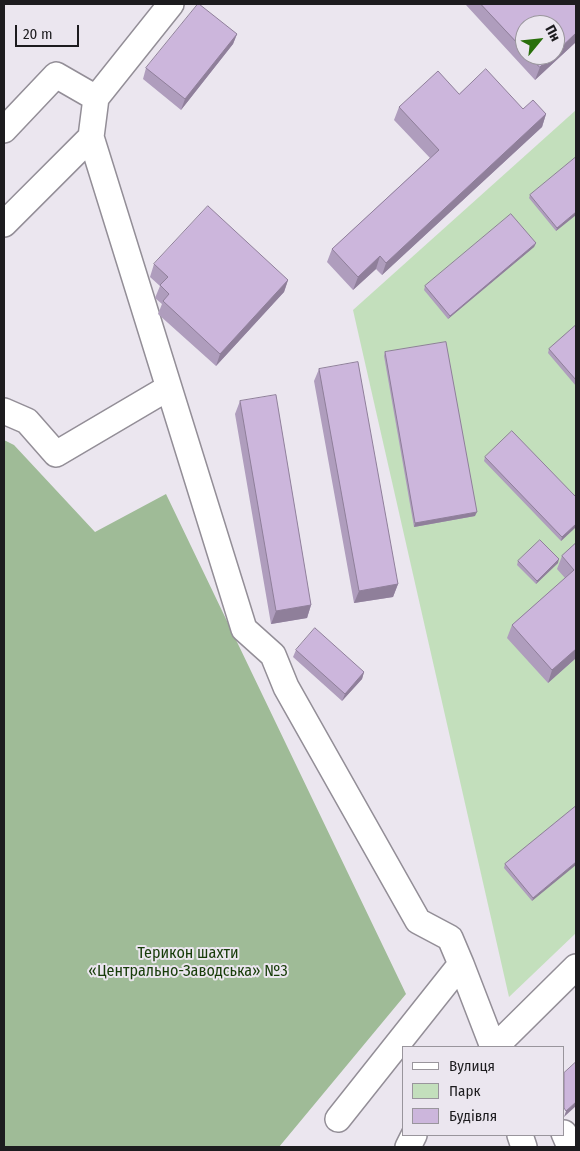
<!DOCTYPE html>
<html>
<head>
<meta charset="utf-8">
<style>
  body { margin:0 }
  #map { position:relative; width:580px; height:1151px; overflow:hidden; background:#ebe6ef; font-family:"Fira Sans Condensed",sans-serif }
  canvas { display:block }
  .frame { position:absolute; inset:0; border:5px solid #1d1c1f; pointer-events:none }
  .legend { position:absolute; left:402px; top:1046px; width:162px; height:90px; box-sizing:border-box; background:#ebe6ef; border:1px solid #99959c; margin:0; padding:6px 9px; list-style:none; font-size:15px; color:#1d1c1f }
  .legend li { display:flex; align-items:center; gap:10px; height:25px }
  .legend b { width:25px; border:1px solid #99959c }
  .north { position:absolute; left:515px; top:15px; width:50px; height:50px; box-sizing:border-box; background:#ebe6ef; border:1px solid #99959c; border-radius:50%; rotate:62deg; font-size:14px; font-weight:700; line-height:20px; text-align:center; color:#1d1c1f }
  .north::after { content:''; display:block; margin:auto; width:18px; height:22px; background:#296f0b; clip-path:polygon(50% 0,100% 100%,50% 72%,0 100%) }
  .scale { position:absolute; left:15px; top:25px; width:64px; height:22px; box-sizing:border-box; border:2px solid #1d1c1f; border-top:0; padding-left:6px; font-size:15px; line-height:18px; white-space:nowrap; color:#1d1c1f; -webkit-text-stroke:4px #ebe6ef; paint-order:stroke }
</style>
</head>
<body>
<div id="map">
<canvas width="580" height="1151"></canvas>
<div class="frame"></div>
<ul class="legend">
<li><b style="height:6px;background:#fff"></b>Вулиця</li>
<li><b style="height:14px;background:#c3dfbc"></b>Парк</li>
<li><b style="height:14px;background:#ccb6dc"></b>Будівля</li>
</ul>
<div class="north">Пн</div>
<div class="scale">20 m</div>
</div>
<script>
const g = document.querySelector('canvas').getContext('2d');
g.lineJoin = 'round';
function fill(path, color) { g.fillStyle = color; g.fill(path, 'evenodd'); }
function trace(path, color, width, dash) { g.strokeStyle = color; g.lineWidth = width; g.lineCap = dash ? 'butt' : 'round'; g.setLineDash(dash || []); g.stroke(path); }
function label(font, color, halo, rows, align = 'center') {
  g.font = font + ' "Fira Sans Condensed",sans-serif'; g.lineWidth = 4; g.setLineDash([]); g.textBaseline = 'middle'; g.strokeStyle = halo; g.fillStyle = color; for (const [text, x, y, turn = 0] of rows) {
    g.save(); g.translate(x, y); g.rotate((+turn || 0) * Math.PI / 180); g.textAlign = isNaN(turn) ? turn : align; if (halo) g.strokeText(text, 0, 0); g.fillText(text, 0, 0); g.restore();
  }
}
fill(new Path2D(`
  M576 110V933L509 997 353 310Z`), '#c3dfbc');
fill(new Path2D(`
  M4 440 14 445 95 532 166 494 406 994 279 1147H4Z`), '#9fbb97');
const minor = new Path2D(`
  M171 4 96 98 91 137 244 629 273 655 286 687 418 921 450 938 461 964 493 1047
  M4 130 56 75 96 98
  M4 224 91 137
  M4 411 27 421 56 454 168 388
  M495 1047 576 967
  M338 1119 461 964
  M564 1133 570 1147
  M520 1135 524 1147
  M408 1147 414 1135`);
trace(minor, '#938e97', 28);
trace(minor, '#fff', 25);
fill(new Path2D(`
  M466 4H576V42L535 80 466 5ZM525 25 555 55H525Z
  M237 34 233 44 181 110 143 79 146 68Z
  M459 94 546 114 542 127 382 275 376 269 353 290 327 262 332 249 430 158 394 120 399 107Z
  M530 195 576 215 556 231 529 198Z
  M536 243 534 247 448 319 424 290 425 286Z
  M154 264 288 280 284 292 216 366 158 314 162 304 155 298 160 286 150 277Z
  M576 325V386L548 353 549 349Z
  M385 352 475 516 414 527 384 356Z
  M319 369 398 584 393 597 354 603 314 381Z
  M240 401 311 605 307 618 271 624 235 414Z
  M485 457 576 497V527L561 541 484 461Z
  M576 543V658L548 683 507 638 512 625 565 578 557 569 562 556Z
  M518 561 558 563 536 584 517 565Z
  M296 650 364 672 362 679 342 701 293 657Z
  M576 806 532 901 504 868 505 864Z`), '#af9dbd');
fill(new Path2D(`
  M576 33V42L535 80 540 67 553 55H555V53Z
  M237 34 233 44 181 110 185 99Z
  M546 114 542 127 382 275 386 263Z
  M576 212V215L556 231 557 228Z
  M536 243 534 247 448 319 450 316Z
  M380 256 376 269 353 290 358 277Z
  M288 280 284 292 216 366 220 354Z
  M477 512 475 516 414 527 415 523Z
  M576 524V527L561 541 562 537Z
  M559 559 558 563 536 584 537 581Z
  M398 584 393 597 354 603 359 591Z
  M311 605 307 618 271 624 276 611Z
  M576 649V658L548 683 552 670Z
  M364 672 362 679 342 701 345 694Z
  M576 862V865L532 901 533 898Z
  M576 1102V1106L564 1117 566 1111Z`), '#8f7f9a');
const building = new Path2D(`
  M198 4H199L237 34 185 99 146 68Z
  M481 4H576V33L555 53V25H525V51Z
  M528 55H553L540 67Z
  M486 69 523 109 533 100 546 114 386 263 380 256 358 277 332 249 439 150 399 107 438 71 459 94Z
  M576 157V212L557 228 530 195Z
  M208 206 288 280 220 354 163 301 169 294 160 285 168 277 154 264Z
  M511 214 536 243 450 316 425 286Z
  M576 325V380L549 349Z
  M446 342 477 512 415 523 385 352Z
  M358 362 398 584 359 591 319 369Z
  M276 395 311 605 276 611 240 401Z
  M512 431 576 497V524L562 537 485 457Z
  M540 540 559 559 537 581 518 561Z
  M576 543V649L552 670 512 625 574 570 562 556Z
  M315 628 364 672 345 694 296 650Z
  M576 806V862L533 898 505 864Z
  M576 1062V1102L566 1111 564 1108V1073Z`);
fill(building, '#ccb6dc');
trace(building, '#8f7f9a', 1);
label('16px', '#173c09', '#ebe6ef', [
  ["Терикон шахти",188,954],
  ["«Центрально-Заводська» №3",188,972]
]);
</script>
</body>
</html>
